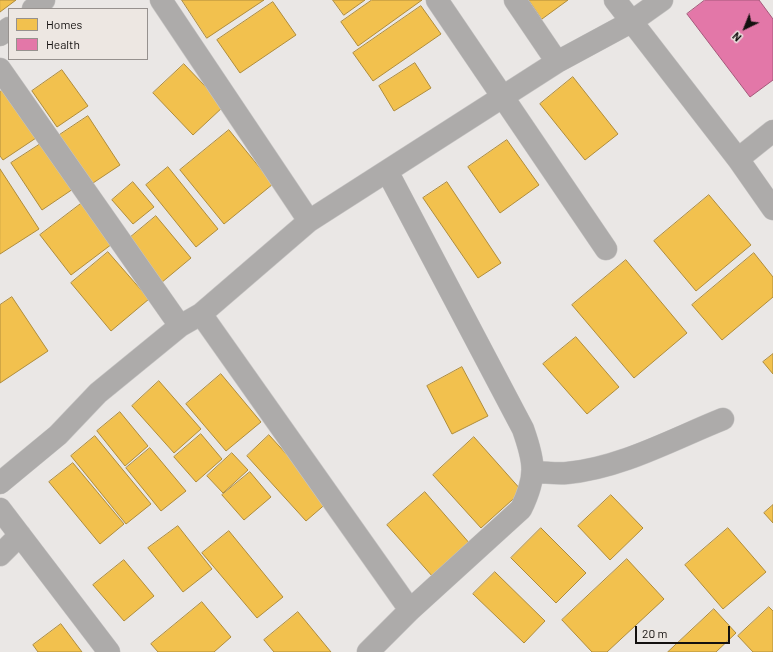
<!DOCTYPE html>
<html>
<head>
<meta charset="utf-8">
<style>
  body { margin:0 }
  #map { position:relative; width:773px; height:652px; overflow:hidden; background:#eae7e5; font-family:Barlow,sans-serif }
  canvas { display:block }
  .legend { position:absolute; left:8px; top:8px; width:140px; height:52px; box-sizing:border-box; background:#ede7e2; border:1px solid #96918e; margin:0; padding:5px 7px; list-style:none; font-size:12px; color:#13100f }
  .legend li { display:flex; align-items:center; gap:8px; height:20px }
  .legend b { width:20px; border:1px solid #96918e }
  .north { position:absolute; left:725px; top:8px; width:40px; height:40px; -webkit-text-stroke:3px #ede7e2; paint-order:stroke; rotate:223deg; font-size:11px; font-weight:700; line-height:16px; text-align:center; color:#13100f }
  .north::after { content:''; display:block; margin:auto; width:14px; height:18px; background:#13100f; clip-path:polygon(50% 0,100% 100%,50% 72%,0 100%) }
  .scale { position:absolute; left:635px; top:626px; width:95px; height:18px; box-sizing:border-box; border:2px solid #13100f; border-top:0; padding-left:5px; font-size:12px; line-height:14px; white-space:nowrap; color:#13100f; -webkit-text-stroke:3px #ede7e2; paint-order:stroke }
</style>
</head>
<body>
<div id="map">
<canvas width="773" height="652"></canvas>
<ul class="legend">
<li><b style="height:11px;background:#f2c14e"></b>Homes</li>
<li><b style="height:11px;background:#e377a8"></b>Health</li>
</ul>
<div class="north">N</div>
<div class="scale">20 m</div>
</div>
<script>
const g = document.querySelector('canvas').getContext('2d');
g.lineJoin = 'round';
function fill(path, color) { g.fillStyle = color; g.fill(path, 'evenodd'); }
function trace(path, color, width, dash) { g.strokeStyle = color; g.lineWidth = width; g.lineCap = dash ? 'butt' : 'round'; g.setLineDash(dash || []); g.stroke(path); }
const homes = new Path2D(`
  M0 0H16L0 12Z
  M182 0H264L207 38Z
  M333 0H365L344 15Z
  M372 0H422L358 46 341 22Z
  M529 0H568L542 19Z
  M273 2 296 35 240 73 217 40Z
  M421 6 441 34 373 81 353 53Z
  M415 63 431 88 394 111 379 86Z
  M184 64 224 106 193 135 153 93Z
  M62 70 88 106 57 127 32 91Z
  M573 77 618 134 585 160 540 104Z
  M5 88 39 136 3 160 0 156V92Z
  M88 116 120 165 90 185 58 136Z
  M229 130 273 184 224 224 180 170Z
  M507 140 539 185 500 213 468 167Z
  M42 143 73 189 42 210 11 163Z
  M168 167 218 229 196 247 146 185Z
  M0 169 39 229 0 254Z
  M133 182 154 207 133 224 112 200Z
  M447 182 501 263 478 278 423 198Z
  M709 195 751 245 696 291 654 241Z
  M82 203 112 244 71 275 40 235Z
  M156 216 191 258 161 283 126 241Z
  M108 252 149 299 111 331 71 283Z
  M754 253 773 277V297L722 340 692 305Z
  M626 260 687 333 634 378 572 305Z
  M12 297 48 351 0 383V305Z
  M576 337 619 387 587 414 543 364Z
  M773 354V374L763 362Z
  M462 367 488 416 452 434 427 386Z
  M221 374 261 422 226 451 186 404Z
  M159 381 201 429 174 453 132 406Z
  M120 412 148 446 125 466 97 431Z
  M201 434 222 459 196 482 174 457Z
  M269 435 329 501 306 521 247 456Z
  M95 436 151 504 126 524 71 456Z
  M474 437 522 491 481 528 433 475Z
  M150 448 186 491 161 511 126 468Z
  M232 453 248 470 223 493 207 476Z
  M73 463 124 524 100 544 49 482Z
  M250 472 271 497 244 520 222 495Z
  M425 492 471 545 433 577 387 525Z
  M611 495 643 528 610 560 578 526Z
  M773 505V523L764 513Z
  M178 526 212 569 183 592 148 548Z
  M541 528 586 573 556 603 511 558Z
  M728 528 766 572 723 609 685 565Z
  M229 531 283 597 257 618 202 553Z
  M627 559 664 599 607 652H592L562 620Z
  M124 560 154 596 124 621 93 585Z
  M495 572 545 621 524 643 473 594Z
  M202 602 231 637 214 652H158L151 644Z
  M769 607 773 611V652H753L738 636Z
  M714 609 736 633 716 652H668Z
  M298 612 331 652H274L264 640Z
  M61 624 82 652H38L33 645Z`);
fill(homes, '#f2c14e');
trace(homes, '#af8c3b', 1);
const health = new Path2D(`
  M705 0H759L773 19V80L750 97 687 14Z`);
fill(health, '#e377a8');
trace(health, '#a5587a', 1);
const street = new Path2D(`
  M161 0 309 221
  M437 0 606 249
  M515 0 557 62
  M615 0 738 159 773 209
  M33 9 44 0
  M0 35 9 28
  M0 69 180 326
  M738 159 773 131
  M201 314 410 610
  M533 472C544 472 556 474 567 473 621 468 673 439 723 419
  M0 483 58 435 98 393 180 326 201 314 309 221 557 62 631 22 662 0
  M0 509 109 652
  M0 555 20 535
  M368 652 410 610 521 509C537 476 535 463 523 429L387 171`);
trace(street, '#c7c5c4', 23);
trace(street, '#adabaa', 22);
</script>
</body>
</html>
